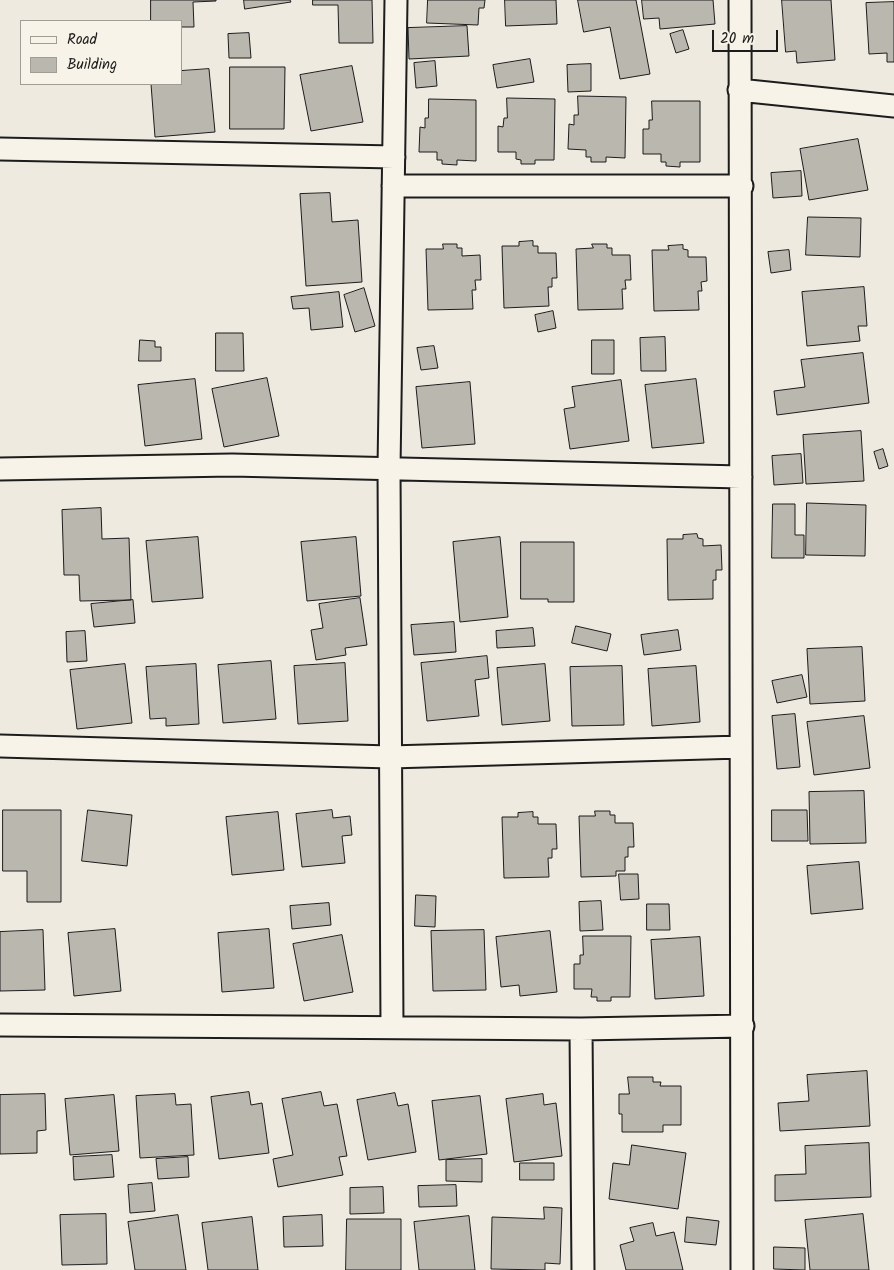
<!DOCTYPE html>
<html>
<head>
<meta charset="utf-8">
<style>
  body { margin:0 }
  #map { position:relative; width:894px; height:1270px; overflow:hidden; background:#eeeae0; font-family:Kalam,sans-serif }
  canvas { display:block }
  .legend { position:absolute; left:20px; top:20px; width:162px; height:65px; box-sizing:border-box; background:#f7f3e8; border:1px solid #9f9d96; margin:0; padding:6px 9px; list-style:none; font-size:15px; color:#1c1c1c }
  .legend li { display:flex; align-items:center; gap:10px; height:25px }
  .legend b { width:25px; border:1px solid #9f9d96 }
  .scale { position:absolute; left:712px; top:30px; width:66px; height:22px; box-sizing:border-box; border:2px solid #1c1c1c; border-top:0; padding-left:6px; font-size:15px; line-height:18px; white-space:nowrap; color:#1c1c1c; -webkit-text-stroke:4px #f7f3e8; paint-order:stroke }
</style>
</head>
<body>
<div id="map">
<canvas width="894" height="1270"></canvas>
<ul class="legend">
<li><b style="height:6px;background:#f7f3e8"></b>Road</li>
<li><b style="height:14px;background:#bab7af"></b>Building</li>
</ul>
<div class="scale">20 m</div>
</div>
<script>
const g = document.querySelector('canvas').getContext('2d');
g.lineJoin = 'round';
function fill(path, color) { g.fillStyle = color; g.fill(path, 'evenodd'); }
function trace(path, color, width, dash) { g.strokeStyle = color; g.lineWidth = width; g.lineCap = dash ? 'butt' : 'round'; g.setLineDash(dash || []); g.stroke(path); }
const building = new Path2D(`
  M151 0H216V1L193 2 194 27H181V21H151Z
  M244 0H290L291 2 245 9Z
  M313 0H372L373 43H339L338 5H313Z
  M428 0H485L484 8H479L478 25 427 23Z
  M505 0H556L557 24 506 26Z
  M578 0H636L650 74 620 79 610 27 584 32Z
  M642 0H713L715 24 660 29 659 18 644 19Z
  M782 0H831L835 60 797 63 796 51 786 52Z
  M894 2V62H887V53L869 54 866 3Z
  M467 26 469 56 409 59 408 28Z
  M683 30 689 49 676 53 670 34Z
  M249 33 251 58H229L228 34Z
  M530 59 534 82 497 88 493 65Z
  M435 61 437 86 416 88 414 63Z
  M591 64V91L568 92 567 65Z
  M352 66 363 122 311 131 300 75Z
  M230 67H285L284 129H230Z
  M209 69 215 132 155 137 151 84H181V71Z
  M578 96 626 97 625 158 606 157V162H591V157H586V150L568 149 569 124 574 125V115H578Z
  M507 98 555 99 554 160H535V164H521V160L516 159V152H498V126L503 127 504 118H507Z
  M429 99 476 100V161L457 160V165L442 164V160H437V152H419L420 127 425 128V118H428Z
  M652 101H700V162H680V167L666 166V162H661V154H643V129H649V120H652Z
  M858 139 868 190 809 200 800 149Z
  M801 171 802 196 773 198 771 173Z
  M330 193 332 222 358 220 362 282 306 286 300 194Z
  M808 217 861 218 860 257 806 255Z
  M533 241V246H538V253H556L557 278H552V287H548L549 306 504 308 502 246H519V242Z
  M443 244H457V248H462V256L480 255 481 280H475L476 290H472L473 309 428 310 426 249H443Z
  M592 244H607V248H612V255H630L631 280H625L626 289H622L623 309 578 310 576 249 593 248Z
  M683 245V249L688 250V257H706L707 281 701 282 702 291H698L699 310 654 311 652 250H669L668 246Z
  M789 250 791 270 771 273 768 252Z
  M864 287 867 326H858L860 341 807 346 802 292Z
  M364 288 375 326 355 332 344 295Z
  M339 292 343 327 311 330 309 308 293 309 291 297Z
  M553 311 556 328 538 332 535 315Z
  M216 333H243L244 371H216Z
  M665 337 666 371H641L640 338Z
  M140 340 155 341V347H161V361H139Z
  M592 340H614V374H592Z
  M434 346 438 368 421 370 417 348Z
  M863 353 869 403 777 415 774 391 805 387 801 360Z
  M267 378 279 436 224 447 212 389Z
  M195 379 202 439 145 446 138 385Z
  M696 379 704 443 652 448 645 385Z
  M621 380 629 441 570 449 564 409 575 407 572 387Z
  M470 382 475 444 422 448 416 387Z
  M861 431 864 481 806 484 803 435Z
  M883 449 888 466 879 469 874 452Z
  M801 454 803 483 774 485 772 456Z
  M807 503 866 505 865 556 806 555Z
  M773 504H795V535H804V558H772Z
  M101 508 102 539 129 538 131 600 80 601 79 575H64L62 510Z
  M697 534 698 538 703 539V546L721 545 722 570H716V580H713V599L668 600 667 539H683V535Z
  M198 537 203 598 152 602 146 541Z
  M356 537 361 596 307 601 301 542Z
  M500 537 508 617 460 622 453 542Z
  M521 542H574V602H548V599H521Z
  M360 598 367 645 345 648 346 655 316 660 311 630 323 628 319 604Z
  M133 600 135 623 94 627 91 604Z
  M454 622 456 652 414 655 411 625Z
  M576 626 611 634 607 651 572 643Z
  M533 628 535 646 497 648 496 631Z
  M678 630 681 650 644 655 641 635Z
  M85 631 87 661 67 662 66 632Z
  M862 647 865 701 810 704 807 649Z
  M487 656 489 678 475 680 479 716 427 721 421 663Z
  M271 661 276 719 223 723 218 665Z
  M345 663 348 721 298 724 294 666Z
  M125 664 132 723 77 729 70 670Z
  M196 664 199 724 166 726V718L150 719 146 667Z
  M545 664 550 721 502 725 497 668Z
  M622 666 624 725 572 726 570 667Z
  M696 666 700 722 652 726 648 669Z
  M802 675 807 697 777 703 772 681Z
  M795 714 800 767 777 769 772 716Z
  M864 716 870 768 814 775 807 722Z
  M864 791 866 843 810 844 809 792Z
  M3 810H61V902H27V871H3Z
  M88 810 132 815 127 866 82 861Z
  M332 810 333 818 350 816 352 835 342 836 345 863 302 867 296 814Z
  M772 810H807L808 841H772Z
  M595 811H610V815H615V823H633L634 847H628V857H625V871H616V876L581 877 579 816H595Z
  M278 812 284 870 232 875 226 817Z
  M533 812V817H538V824H556L557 849H552V858H548L549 877 504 878 502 817H518V813Z
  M859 862 863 909 811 914 807 866Z
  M619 874H638L639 899 621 900Z
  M416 895 436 896 435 927 415 926Z
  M601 901 603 930 580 931 579 902Z
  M329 903 331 925 292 929 290 906Z
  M647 904H669L670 930H647Z
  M115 929 121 991 74 996 68 933Z
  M269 929 274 988 222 992 218 933Z
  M43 930 45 990 0 991V932Z
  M484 930 486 990 433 991 431 931Z
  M550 931 557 992 520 996 519 985 501 987 496 937Z
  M342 935 353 992 304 1001 293 944Z
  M583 936H631L630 997H611V1001H597V997H591L592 989H574V964H580V955H583Z
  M700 937 704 996 655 999 651 940Z
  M867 1071 870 1126 780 1131 778 1103 809 1101 807 1075Z
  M628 1077H653V1082H661L660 1086H681V1125H663V1132H622V1114H619V1094H629Z
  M249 1092 251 1105 262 1103 269 1153 219 1159 211 1097Z
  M321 1092 324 1106 337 1104 347 1156 339 1157 343 1175 278 1187 273 1159 293 1155 282 1099Z
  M395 1093 398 1106 408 1104 416 1152 368 1160 357 1100Z
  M45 1094 46 1130 37 1131V1153L0 1154V1095Z
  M175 1094 176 1105 191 1104 194 1155 140 1158 136 1096Z
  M543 1094 544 1105 556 1103 562 1156 514 1162 506 1099Z
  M114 1095 119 1151 70 1155 65 1099Z
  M480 1096 487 1154 439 1160 432 1101Z
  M869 1143 871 1197 775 1201V1175L806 1174 805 1146Z
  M632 1145 686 1153 678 1209 609 1199 613 1163 629 1165Z
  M112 1155 114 1177 74 1180 73 1157Z
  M188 1157 189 1177 158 1179 156 1159Z
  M482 1159V1182L446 1181V1160Z
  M520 1163H554V1180H520Z
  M152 1183 155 1211 130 1213 128 1185Z
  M456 1185 457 1206 419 1207 418 1186Z
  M383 1187 384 1213 350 1214V1188Z
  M544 1207 562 1208 560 1264 545 1263V1270L491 1269 492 1217 544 1219Z
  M106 1214 107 1264 62 1265 60 1215Z
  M863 1214 869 1270H810L805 1220Z
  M178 1215 186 1270H135L128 1222Z
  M322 1215 323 1246 284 1247 283 1217Z
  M469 1216 475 1270H419L414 1222Z
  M252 1217 258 1270H208L202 1223Z
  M687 1217 719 1221 716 1245 685 1242Z
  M347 1219H401V1270H346Z
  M653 1223 656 1236 674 1232 683 1270H626L620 1245 634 1241 630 1228Z
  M774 1247 805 1248V1270L774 1269Z`);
fill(building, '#bab7af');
trace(building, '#1c1c1c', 1);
const street = new Path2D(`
  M740 0 742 1270
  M739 90 894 106
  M0 149 394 157
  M393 186H742
  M0 469 232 465 741 477
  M0 746 390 757 741 747
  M0 1025 581 1029 743 1026
  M392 1027 389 468 396 0
  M581 1029 583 1270`);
trace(street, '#1c1c1c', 25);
trace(street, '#f7f3e8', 21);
</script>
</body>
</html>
